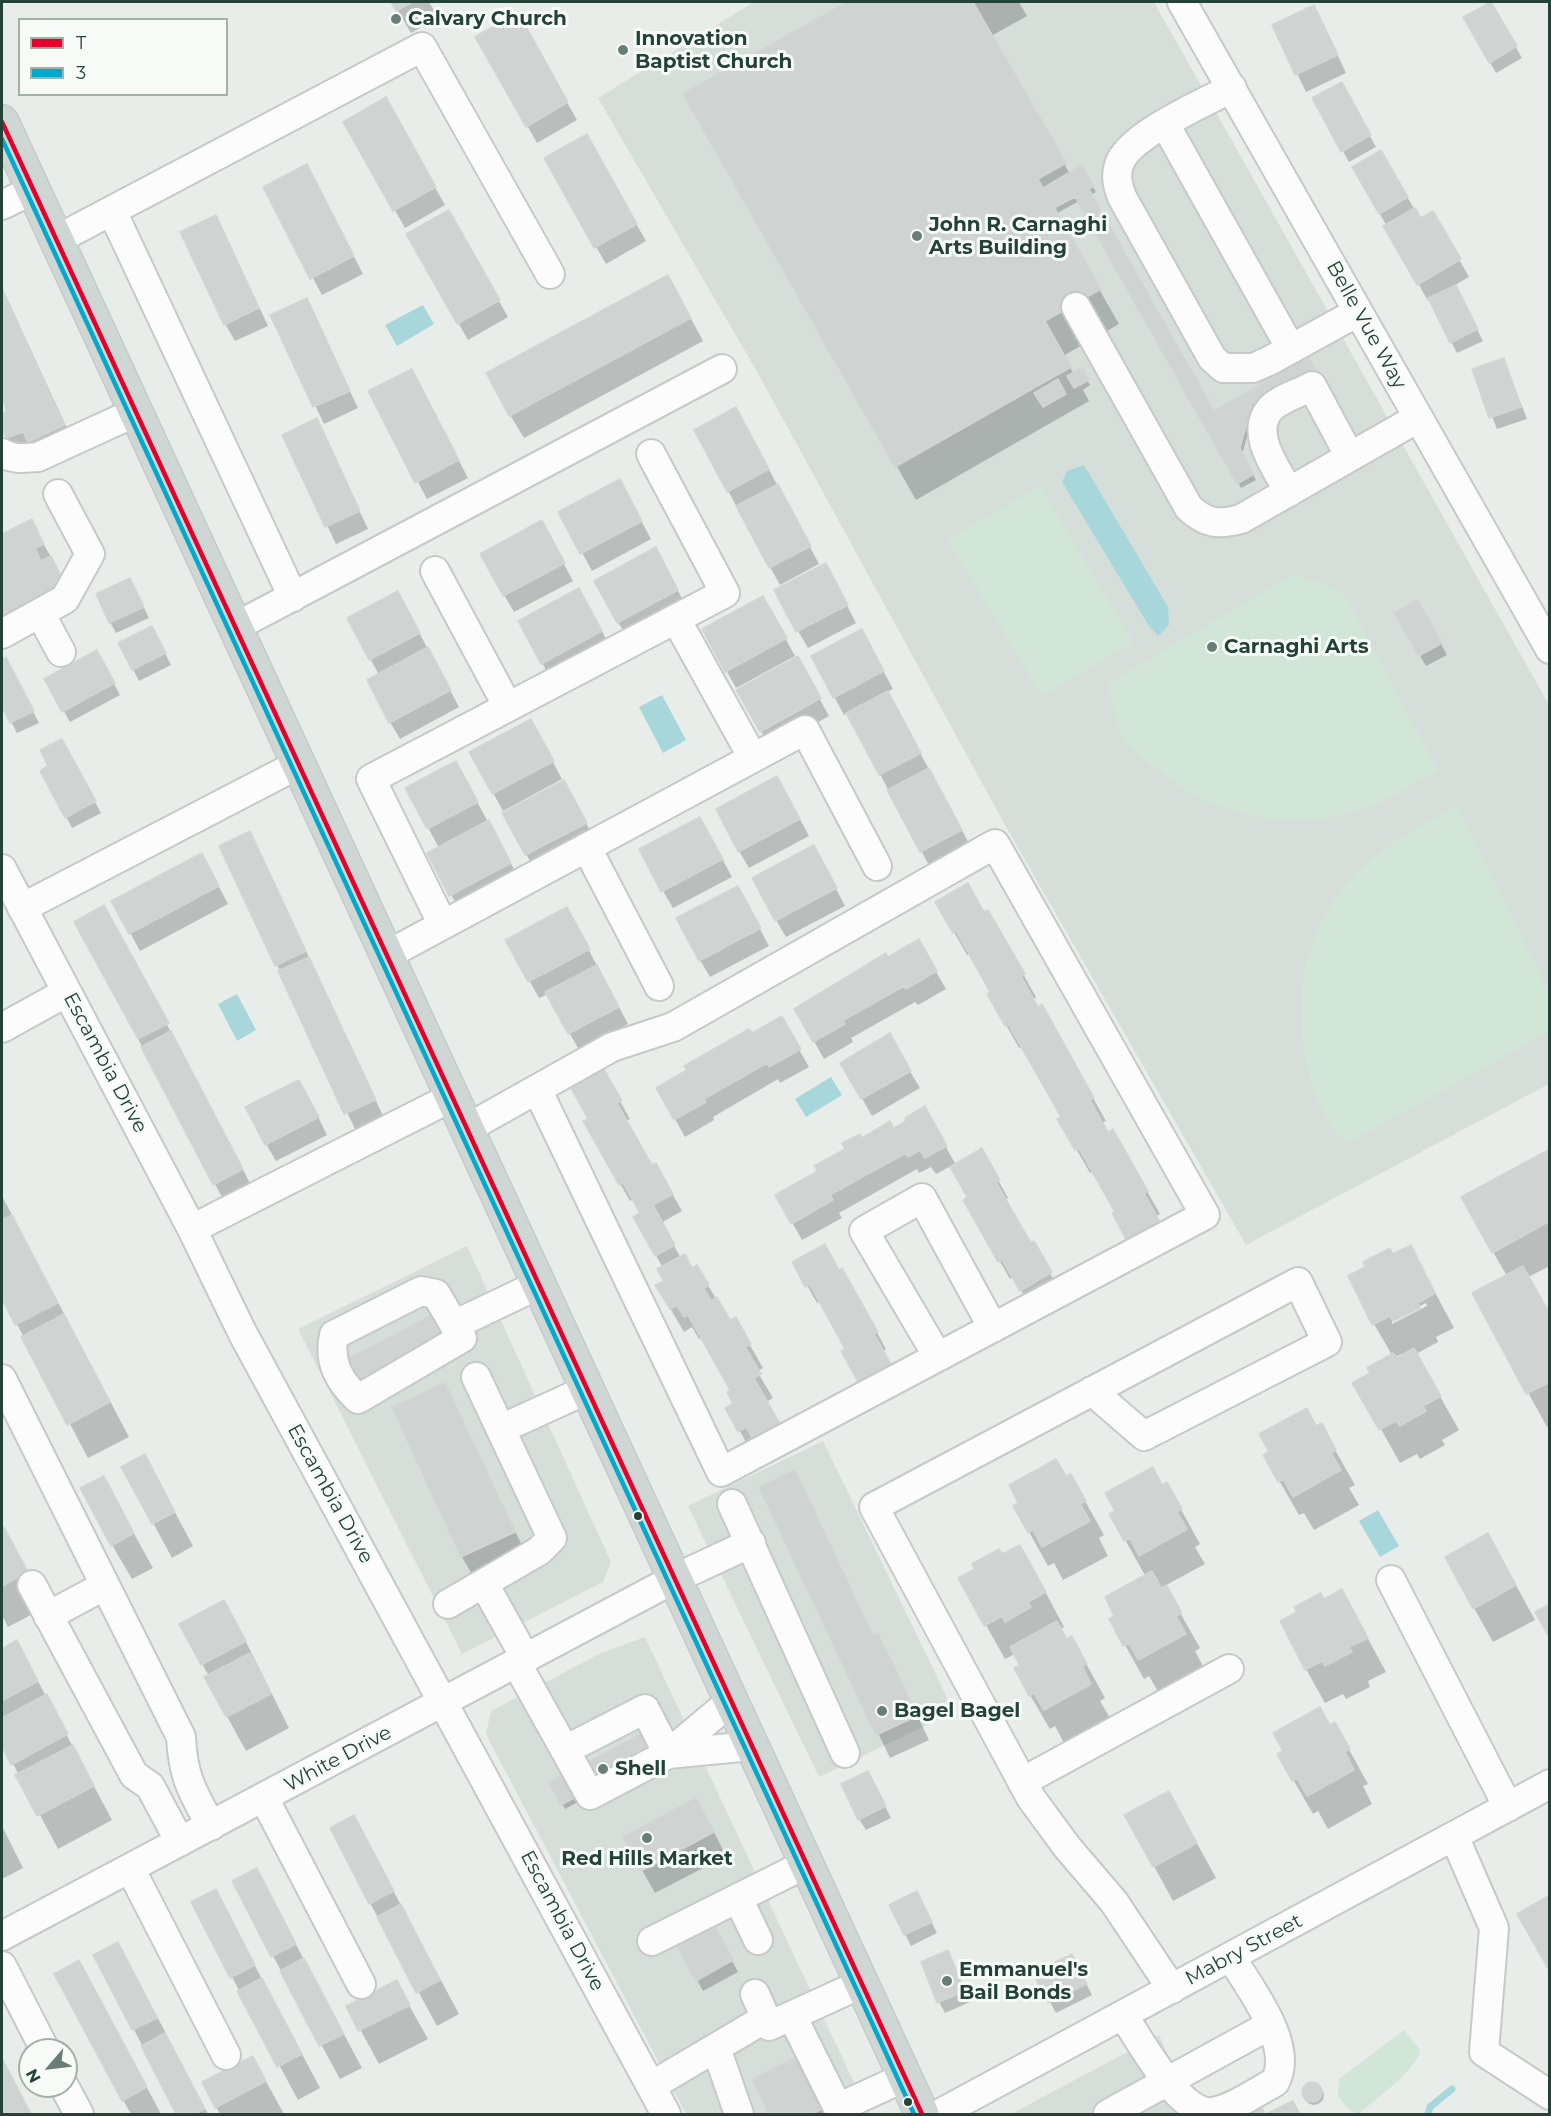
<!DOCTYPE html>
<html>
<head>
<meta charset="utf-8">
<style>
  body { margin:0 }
  #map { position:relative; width:1551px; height:2116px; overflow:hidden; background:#e8edea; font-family:Montserrat,sans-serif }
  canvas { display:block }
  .frame { position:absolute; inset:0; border:3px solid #244238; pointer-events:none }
  .legend { position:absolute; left:18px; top:18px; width:210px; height:78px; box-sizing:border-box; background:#f7fbf8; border:2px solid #a3b1ab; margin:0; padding:8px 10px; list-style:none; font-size:18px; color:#244238 }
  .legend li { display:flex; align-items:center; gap:12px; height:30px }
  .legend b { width:30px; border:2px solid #a3b1ab }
  .north { position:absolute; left:18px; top:2038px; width:60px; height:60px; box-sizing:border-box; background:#f7fbf8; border:2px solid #a3b1ab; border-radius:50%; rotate:242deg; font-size:16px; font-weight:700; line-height:24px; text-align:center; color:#244238 }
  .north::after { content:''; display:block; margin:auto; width:21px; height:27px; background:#697e76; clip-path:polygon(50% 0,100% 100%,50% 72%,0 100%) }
</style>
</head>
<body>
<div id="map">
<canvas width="1551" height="2116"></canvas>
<div class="frame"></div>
<ul class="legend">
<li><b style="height:8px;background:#e4002b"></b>T</li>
<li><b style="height:8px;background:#00a9ce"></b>3</li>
</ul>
<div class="north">N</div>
</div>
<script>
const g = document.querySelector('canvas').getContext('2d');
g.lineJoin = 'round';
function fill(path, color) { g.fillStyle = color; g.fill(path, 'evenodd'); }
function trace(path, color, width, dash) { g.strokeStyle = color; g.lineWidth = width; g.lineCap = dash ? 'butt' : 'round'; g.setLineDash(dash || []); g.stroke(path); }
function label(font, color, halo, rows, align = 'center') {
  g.font = font + ' Montserrat,sans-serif'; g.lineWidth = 6; g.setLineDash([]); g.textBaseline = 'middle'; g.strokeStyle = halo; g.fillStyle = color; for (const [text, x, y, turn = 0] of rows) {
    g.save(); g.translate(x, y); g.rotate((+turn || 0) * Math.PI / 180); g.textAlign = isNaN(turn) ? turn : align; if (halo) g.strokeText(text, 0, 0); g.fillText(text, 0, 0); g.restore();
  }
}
fill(new Path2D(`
  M754 2H1154L1549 705V1084L1246 1245 1005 825 760 377 598 98Z
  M467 1246 611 1562 603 1582 462 1654 298 1329Z
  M823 1441 954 1712 819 1777 688 1506Z
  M645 1637 789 1945 869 2114H686L490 1742 486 1733 491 1711 601 1653Z
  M1159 2035 1194 2114H1011Z`), '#d6deda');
fill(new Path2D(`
  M1040 486 1133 642 1042 696 948 540Z
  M1294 574 1343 592 1438 771C1406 788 1374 809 1338 816 1277 827 1211 814 1163 773 1152 764 1133 753 1125 740 1116 725 1112 701 1107 684Z
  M1457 806 1549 993 1547 1033 1348 1143C1328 1132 1313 1091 1308 1069 1290 992 1308 915 1368 862 1394 839 1427 823 1457 806Z
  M1404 2030 1420 2050C1419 2067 1375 2100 1361 2112L1357 2114 1347 2108 1338 2096 1339 2079Z`), '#d1e6d6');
fill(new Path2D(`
  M423 305 434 324 397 346 385 325Z
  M1084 465 1168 607 1169 625 1158 636 1149 626 1062 482 1067 471Z
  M662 695 686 740 663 753 639 707Z
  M237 994 256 1030 237 1041 218 1004Z
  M831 1077 842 1095 806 1117 795 1099Z
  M1378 1510 1399 1546 1380 1557 1359 1521Z`), '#a8d7db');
fill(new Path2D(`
  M393 2H429L438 17 411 33Z
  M850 2H1019L1027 16 991 36 1070 174 1082 167 1096 192 1091 195 1214 413 1308 359 1316 374 1254 409 1242 455 1256 480 1241 488 1079 201 1056 214 1119 324 1063 356 1074 374 1084 375 1090 385 1083 390 1089 401 916 500 686 95Z
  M1490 3 1522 58 1496 73 1465 18Z
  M517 14 577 120 537 143 477 37Z
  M1323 24 1346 73 1306 92 1274 26Z
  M1341 84 1376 147 1349 162 1314 98Z
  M385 99 445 205 405 228 345 122Z
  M586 136 646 241 606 264 546 159Z
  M1380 152 1421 220 1433 213 1469 277 1455 285 1483 341 1457 353 1430 300 1428 301 1354 167Z
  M317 184 363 274 322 295 265 188Z
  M448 212 508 317 468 340 408 235Z
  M225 234 268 326 235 341 225 324Z
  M2 287 76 448 20 461 7 438 2 425V415L9 412 2 395Z
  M306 300 358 408 324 424 272 315Z
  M681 300 703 341 524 438 510 415Z
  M1504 360 1527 419 1497 429 1474 370Z
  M421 388 468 478 427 499 370 392Z
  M316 420 368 529 336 544 284 436Z
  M746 426 819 564 780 585 728 491Z
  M629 498 651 539 592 571 560 512Z
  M31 521 53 561 2 632V536Z
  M551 540 573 581 514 612 504 595Z
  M665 566 687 608 628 639 618 622Z
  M835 582 856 623 808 648 798 631Z
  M136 591 149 618 116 633 110 622Z
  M763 598 795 656 736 688 704 630Z
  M1418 602 1447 655 1426 666 1396 614Z
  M589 607 611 648 552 680 542 663Z
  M407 610 459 707 400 739 390 722 379 675 349 619Z
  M158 639 171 665 139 681 133 669Z
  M871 648 893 689 887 692 971 847 931 869 847 713 844 715 813 657Z
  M97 652 120 695 70 722 46 679Z
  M797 658 829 716 771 748 738 691Z
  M6 659 39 723 17 733 2 704V662Z
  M540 738 562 779 503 811 471 753Z
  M68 752 101 813 72 828 42 772Z
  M465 780 520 880 461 912 451 895 439 848 407 788Z
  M787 795 809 836 749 868 739 851Z
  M573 799 595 840 536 872 504 814Z
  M710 836 732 877 673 908 663 891Z
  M259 850 384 1118 356 1131 277 965Z
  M823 864 845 906 786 937 776 920Z
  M211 872 228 904 140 951 113 901Z
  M937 902 984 914 988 912 1036 997 1032 1000 1037 1009 1041 1006 1106 1121 1102 1123 1108 1133 1126 1154 1160 1214 1156 1216 1173 1248 1143 1265 1093 1171 1090 1173 1059 1119 1063 1117 1023 1046 1019 1048 989 994 992 992 970 954 967 955Z
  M747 905 769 946 710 977 700 960Z
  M76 922 114 924 252 1187 224 1201Z
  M576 926 628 1024 579 1050 548 994 539 998 507 940Z
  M918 941 946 989 918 1005 915 1002 851 1038 853 1042 824 1059 796 1009Z
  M781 1018 809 1067 780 1083 778 1079 713 1117 714 1120 685 1137 658 1088Z
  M889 1036 920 1088 872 1116 842 1063Z
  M603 1071 630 1119 626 1121 652 1167 656 1165 682 1211 661 1223 681 1258 692 1270 697 1267 730 1322 735 1319 763 1368 757 1371 773 1398 766 1402 792 1447 753 1454 727 1409 735 1405 732 1391 702 1337 699 1339 692 1327 684 1332 657 1286 666 1281 663 1268 635 1218 642 1214 634 1199 630 1201 585 1122 590 1119Z
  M309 1099 327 1135 276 1161 266 1144Z
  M924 1108 956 1165 981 1150 1008 1198 1005 1200 1060 1290 1031 1307 1013 1277 1010 1279 965 1200 969 1198 951 1166 936 1174 931 1167 919 1173 917 1169 839 1213 842 1218 802 1240 777 1196 820 1172 861 1139 893 1130Z
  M1550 1150V1266L1528 1277 1550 1315V1426L1547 1427 1474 1294 1507 1276 1493 1252Z
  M2 1196 129 1437 88 1458 2 1296Z
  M1411 1247 1454 1328 1436 1337 1438 1342 1416 1354 1459 1430 1442 1440 1445 1445 1420 1459 1417 1454 1400 1463 1355 1383 1372 1374 1392 1355 1374 1324 1393 1256ZM1426 1303 1427 1306 1392 1324V1320ZM1404 1353 1405 1355 1396 1360 1395 1357Z
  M794 1262 839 1272 852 1287 886 1349 883 1351 900 1382 869 1399 843 1352 847 1350 821 1301 817 1303Z
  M445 1385 527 1556 475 1579 462 1557Z
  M1321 1425 1355 1485 1349 1488 1359 1505 1314 1530 1304 1513 1299 1515 1265 1456Z
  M123 1467 163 1490 193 1546 172 1558Z
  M795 1472 874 1637 877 1635 890 1658 929 1740 890 1758 761 1487Z
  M1071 1476 1104 1535 1099 1538 1108 1556 1063 1580 1054 1563 1048 1566 1029 1532 1066 1478Z
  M103 1478 153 1568 132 1579 112 1545Z
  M1167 1484 1200 1544 1195 1547 1205 1564 1157 1590 1166 1588 1200 1648 1195 1651 1204 1668 1159 1693 1149 1676 1144 1679 1125 1645 1116 1616 1146 1577 1111 1515Z
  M3 1529 46 1607 8 1627 2 1615Z
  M1001 1556 1039 1580 1064 1627 1060 1629 1067 1641 1072 1638 1105 1698 1100 1701 1110 1718 1064 1743 1055 1726 1050 1729 1030 1695 1015 1654 1005 1659 960 1579Z
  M1507 1569 1535 1620 1493 1642 1474 1608Z
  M1342 1591 1386 1672 1368 1681 1370 1687 1346 1699 1343 1694 1325 1703 1306 1669 1324 1600Z
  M243 1636 289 1728 246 1751 206 1678 209 1676 202 1664Z
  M17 1642 112 1820 58 1849 2 1743V1651Z
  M1335 1724 1368 1784 1363 1786 1372 1804 1328 1829 1318 1811 1313 1814 1279 1755Z
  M658 1760 565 1809 551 1784Z
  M874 1784 891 1818 866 1830 859 1819Z
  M1126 1815 1188 1827 1216 1878 1173 1901Z
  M354 1817 459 2014 437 2026 370 1903Z
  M709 1822 726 1856 655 1893 642 1870Z
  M2 1826 23 1868 2 1879Z
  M256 1870 362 2068 340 2079 273 1956Z
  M215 1891 320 2088 298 2100 232 1977Z
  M923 1905 937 1933 911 1946 891 1906Z
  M713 1926 738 1972 703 1991 678 1945Z
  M117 1944 137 1978 208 2114H178L95 1955Z
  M948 1952 970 2002 945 2013 939 2002Z
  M1078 1967 1092 1995 1056 2013 1050 2002Z
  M396 1982 428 2039 379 2064 348 2007Z
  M98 1996 161 2114H131L123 2100Z
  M802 2056 834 2114H769L761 2098Z
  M2 2058 31 2114H2Z
  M253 2058 284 2114H220L216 2107Z
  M1304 2095a10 10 0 1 1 20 0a10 10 0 1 1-20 0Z`), '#0003');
trace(new Path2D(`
  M1428 2114 1430 2107 1452 2089`), '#a8d7db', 7);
const building = new Path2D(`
  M391 2H413L396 11Z
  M847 2H973L1066 163 1038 179 1101 289 1045 321 1071 367 895 467 683 94Z
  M1491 2 1517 46 1489 63 1463 17Z
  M1314 5 1338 55 1295 75 1272 25Z
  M518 12 568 102 526 127 475 37Z
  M1342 82 1371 135 1341 152 1312 98Z
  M386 97 436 187 393 211 343 122Z
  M587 134 637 224 594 248 544 158Z
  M1381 150 1408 197 1379 214 1352 167Z
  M307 164 354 256 310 279 263 187Z
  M1082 165 1094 186 1089 189 1214 411 1308 357 1315 369 1252 404 1240 448 1254 474 1237 484 1075 197 1054 208 1043 188Z
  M1415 208 1421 218 1433 211 1461 259 1417 285 1383 226Z
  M449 210 500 300 457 324 406 234Z
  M216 215 259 308 224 325 180 232Z
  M668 275 691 318 509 416 486 373Z
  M1456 285 1478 329 1450 343 1428 298Z
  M2 289 64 425 28 442 23 432 6 438 2 429V413L7 411 2 399Z
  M307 298 350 391 313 407 270 315Z
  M1504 358 1521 407 1489 418 1472 369Z
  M1082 368 1089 380 1074 388 1067 376Z
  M412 369 459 460 415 483 368 391Z
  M1058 379 1066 394 1043 407 1034 393Z
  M736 407 769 469 727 492 694 430Z
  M317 418 360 511 325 527 282 435Z
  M620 479 642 521 580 554 558 512Z
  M778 484 811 546 769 568 736 506Z
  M32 519 44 544 35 548 41 561 51 556 66 585 2 618V534Z
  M542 520 565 563 503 596 480 554Z
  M656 547 678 590 617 623 594 581Z
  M826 563 848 605 796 632 774 590Z
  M130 578 144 607 109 623 96 594Z
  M579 588 602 631 541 664 518 621Z
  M398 591 420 633 369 660 347 618Z
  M763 596 787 638 725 672 702 629Z
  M1418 600 1442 643 1419 656 1394 613Z
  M152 626 166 653 132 670 118 643Z
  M862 629 884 671 833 698 811 656Z
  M428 647 451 690 389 723 367 680Z
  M97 650 115 683 62 712 44 679Z
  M798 656 821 698 760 732 736 690Z
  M6 657 34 711 10 723 2 707V660Z
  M888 691 921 753 879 775 846 713Z
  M531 719 554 761 492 794 469 752Z
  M62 739 96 801 65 818 40 771 48 766 40 750Z
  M456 761 478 802 427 829 405 788Z
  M929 768 962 830 920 852 887 790Z
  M777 776 800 819 738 852 716 809Z
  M564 780 587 823 525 855 502 813Z
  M700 817 723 859 661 892 639 849Z
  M489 820 511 863 449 896 427 853Z
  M250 831 306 951 275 966 219 846Z
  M814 845 837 888 775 921 752 878Z
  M202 853 219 886 129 934 111 901Z
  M968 883 984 912 988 910 1025 974 1021 976 1038 1007 1042 1004 1094 1098 1090 1100 1108 1132 1113 1129 1148 1191 1144 1193 1161 1224 1128 1243 1112 1213 1115 1212 1079 1149 1075 1150 1057 1119 1061 1117 1008 1024 1005 1026 987 994 990 992 956 931 953 933 935 902Z
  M738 886 761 928 699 961 676 918Z
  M104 905 169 1023 138 1039 74 922Z
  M567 907 590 949 528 982 505 940Z
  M919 939 937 971 906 989 904 986 842 1021 845 1024 813 1042 794 1009 886 953 888 957Z
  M309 957 376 1100 344 1114 278 971Z
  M597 965 619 1007 568 1034 545 992Z
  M782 1016 801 1049 769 1067 767 1063 704 1099 706 1102 674 1120 656 1088 687 1070 684 1066 749 1029 752 1033Z
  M171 1031 243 1169 213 1185 141 1047Z
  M890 1033 911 1071 861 1099 840 1063Z
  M604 1069 622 1101 617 1103 652 1165 656 1163 673 1194 653 1205 675 1245 655 1256 633 1217 640 1213 623 1183 619 1185 583 1121 588 1119 571 1088Z
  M299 1080 319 1117 265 1145 245 1107Z
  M925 1106 947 1146 925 1158 920 1150 908 1157 906 1153 830 1195 833 1200 791 1224 775 1195 818 1171 814 1166 845 1149 842 1143 860 1134 862 1138 890 1121 894 1128 906 1121 905 1118Z
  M982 1148 1000 1180 996 1182 1031 1243 1034 1241 1052 1272 1020 1291 1002 1260 998 1262 963 1200 967 1197 950 1167Z
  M1550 1149V1221L1492 1253 1461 1197Z
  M12 1215 58 1303 15 1325 2 1299V1220Z
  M825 1244 839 1270 842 1268 878 1332 874 1334 891 1364 858 1382 841 1351 845 1349 810 1285 805 1287 792 1262Z
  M1411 1245 1435 1293 1418 1303 1420 1308 1393 1321 1390 1316 1372 1325 1348 1276 1365 1267 1363 1262 1390 1248 1393 1254Z
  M685 1254 692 1268 697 1265 709 1285 704 1288 711 1301 717 1297 730 1320 736 1317 751 1344 745 1347 761 1374 754 1378 780 1424 753 1439 746 1427 738 1432 725 1408 733 1404 727 1392 730 1390 688 1315 684 1317 677 1305 670 1309 655 1285 664 1281 657 1269Z
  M1523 1266 1550 1314V1382L1526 1394 1472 1293Z
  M64 1314 110 1402 67 1425 21 1337Z
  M434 1314 447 1339 353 1388 340 1363Z
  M1414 1348 1441 1396 1423 1406 1426 1411 1400 1426 1396 1421 1379 1430 1352 1383 1370 1373 1367 1368 1393 1353 1397 1358Z
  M445 1383 515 1532 461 1557 392 1407Z
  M1307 1408 1316 1426 1322 1423 1336 1450 1331 1453 1341 1470 1293 1497 1283 1479 1278 1482 1263 1455 1269 1452 1259 1434Z
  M145 1454 175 1512 152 1524 121 1467Z
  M1056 1459 1066 1476 1071 1474 1086 1501 1080 1504 1090 1521 1042 1547 1033 1530 1028 1533 1013 1506 1018 1503 1009 1485Z
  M1153 1467 1162 1485 1167 1482 1182 1509 1177 1512 1187 1529 1139 1556 1130 1538 1124 1541 1109 1514 1115 1511 1105 1493Z
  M795 1470 873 1636 878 1634 917 1716 876 1735 759 1487Z
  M104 1476 134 1533 111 1546 80 1488Z
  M4 1527 28 1572 2 1586V1528Z
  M1488 1533 1516 1585 1473 1609 1445 1557Z
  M1020 1545 1046 1592 1028 1602 1031 1607 1005 1622 1002 1616 984 1626 958 1578 975 1569 972 1564 999 1549 1002 1554Z
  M1152 1571 1162 1589 1167 1586 1182 1613 1176 1616 1186 1634 1138 1660 1129 1643 1123 1646 1109 1619 1114 1616 1105 1597Z
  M1342 1589 1368 1638 1349 1647 1352 1652 1325 1666 1322 1661 1305 1670 1280 1621 1297 1612 1294 1607 1321 1593 1324 1599Z
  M224 1600 246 1641 201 1665 179 1624Z
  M1550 1604V1639L1535 1612Z
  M1057 1621 1067 1639 1072 1636 1087 1664 1082 1666 1091 1684 1044 1710 1034 1693 1029 1696 1014 1668 1020 1666 1010 1647Z
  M17 1640 38 1681 2 1701V1649Z
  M250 1653 271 1694 226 1717 204 1677Z
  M47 1694 68 1734 11 1765 2 1746V1718Z
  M1320 1707 1330 1725 1335 1722 1350 1749 1345 1752 1354 1770 1307 1796 1297 1778 1292 1781 1277 1754 1283 1751 1273 1733Z
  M645 1732 657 1754 561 1805 549 1783Z
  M73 1745 94 1786 37 1816 15 1775Z
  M868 1771 886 1806 858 1820 841 1784Z
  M1169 1791 1197 1843 1153 1867 1124 1815Z
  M696 1798 714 1832 641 1871 623 1837Z
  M354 1815 394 1891 369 1904 330 1828Z
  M257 1868 296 1944 271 1957 232 1881Z
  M216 1889 255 1965 230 1978 191 1902Z
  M917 1891 932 1922 904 1935 889 1905Z
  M1550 1895V1972L1517 1914Z
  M401 1904 440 1980 416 1993 377 1917Z
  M714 1924 733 1960 696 1981 676 1944Z
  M118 1942 157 2018 132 2030 93 1955Z
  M948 1950 965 1991 937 2003 921 1962Z
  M1072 1954 1087 1984 1048 2003 1033 1973Z
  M304 1958 344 2034 319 2046 280 1971Z
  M79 1960 147 2087 122 2101 54 1974Z
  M262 1978 302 2054 277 2067 237 1991Z
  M397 1980 410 2005 358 2031 346 2006Z
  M165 2033 205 2109 194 2114H176L141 2046Z
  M803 2054 830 2105 812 2114H768L753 2079Z
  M253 2056 266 2081 215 2108 202 2082Z
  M2 2058 31 2114H2Z
  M1302 2092a10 10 0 1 1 20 0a10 10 0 1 1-20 0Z
  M1293 2101 1300 2114H1266Z
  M1259 2102 1265 2114H1236Z`);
fill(building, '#cfd4d2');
trace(building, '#d1d6d3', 1.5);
const minor = new Path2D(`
  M1182 2 1550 649
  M1232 88C1204 103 1127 136 1119 165 1115 177 1118 186 1122 197L1212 358 1223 368H1253L1269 361 1358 312
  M1165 124 1291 349
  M2 205 33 190
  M112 211 293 597
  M56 240 422 47 550 274
  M1076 307 1189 508C1207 524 1218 525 1241 519L1418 418
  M2 453C14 460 24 458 38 457L136 412
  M1289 492C1277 469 1249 434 1270 409 1279 399 1300 393 1312 386L1350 457
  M435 571 508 707
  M40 613 61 652
  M676 619 753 758
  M235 627 722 369
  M2 634 65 599 90 554 58 494
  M587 848 659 986
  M2 869 192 1229 242 1332 666 2114
  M22 908 299 764
  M443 925 371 779 725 593 651 454
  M387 955 805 730 877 866
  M2 1028 67 992
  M466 1129 612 1047 673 1027 995 844 1205 1215 721 1472 537 1089
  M192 1229 452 1097
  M421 1291 436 1294 462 1338 358 1399C339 1381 328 1362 334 1335Z
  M454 1325 538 1285
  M938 1357 864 1231 922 1198 993 1328
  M2 1379 181 1737C183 1777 192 1791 211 1826
  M1092 1391 1144 1436 1327 1342 1298 1282 874 1507 1031 1798 1067 1847 1114 1902 1172 1989
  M501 1429 586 1390
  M732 1504 845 1753
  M1391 1580 1508 1807
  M484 1584 526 1659
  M32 1585 134 1775 150 1786 180 1842
  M448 1604 539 1551 552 1538 476 1377
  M48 1616 104 1586
  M517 1664 590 1795 668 1754 731 1701
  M565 1750 645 1709 668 1754
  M668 1754 751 1746
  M1022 1782 1229 1669
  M264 1798 361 1984
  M1454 1836 1494 1928 1484 2052 1550 2095
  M130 1868 226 2055
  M738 1898 758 1940
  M2 1936 674 1579 751 1543
  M652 1941 806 1864
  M2 1966 45 2050
  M755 1994 769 2026 861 1984
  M1123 2015C1140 2040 1180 2116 1213 2112 1234 2108 1256 2092 1275 2082 1295 2045 1250 1989 1231 1957
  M792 2016 838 2108 905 2077
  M716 2048 739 2114
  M64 2086 79 2114
  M651 2086 766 2018
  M939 2114 1550 1784
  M1108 2114 1270 2025`);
const major = new Path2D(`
  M2 122 922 2114`);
trace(minor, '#c5cac7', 32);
trace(major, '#c3ccc8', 36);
trace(minor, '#fcfcfc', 28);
trace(major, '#cfd7d4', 33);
trace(new Path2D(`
  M2 122 922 2114`), '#e4002b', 4.5);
trace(new Path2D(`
  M2 139 914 2114`), '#00a9ce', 4.5);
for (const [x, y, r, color] of [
  [396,19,6,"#697e76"],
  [623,50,6,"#697e76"],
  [917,236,6,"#697e76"],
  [1212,647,6,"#697e76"],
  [638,1516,5,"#244238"],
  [882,1711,6,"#697e76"],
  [603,1769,6,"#697e76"],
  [647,1838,6,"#697e76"],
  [947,1981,6,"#697e76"],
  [908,2102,5,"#244238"]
]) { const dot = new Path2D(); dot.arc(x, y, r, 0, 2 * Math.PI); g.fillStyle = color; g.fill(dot); trace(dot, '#f7fbf8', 2); }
label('bold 20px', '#244238', '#f7fbf8', [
  ["Calvary Church",408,19],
  ["Innovation",635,39],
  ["Baptist Church",635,62],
  ["John R. Carnaghi",929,225],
  ["Arts Building",929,248],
  ["Carnaghi Arts",1224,647],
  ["Bagel Bagel",894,1711],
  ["Shell",615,1769],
  ["Red Hills Market",647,1859,"center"],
  ["Emmanuel's",959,1970],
  ["Bail Bonds",959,1993]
], 'left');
label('20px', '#244238', '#f7fbf8', [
  ["Belle Vue Way",1366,325,61],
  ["Escambia Drive",105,1063,62],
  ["Escambia Drive",330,1494,61],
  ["White Drive",338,1759,-28],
  ["Escambia Drive",562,1921,62],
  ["Mabry Street",1244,1950,-28]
]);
</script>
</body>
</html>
